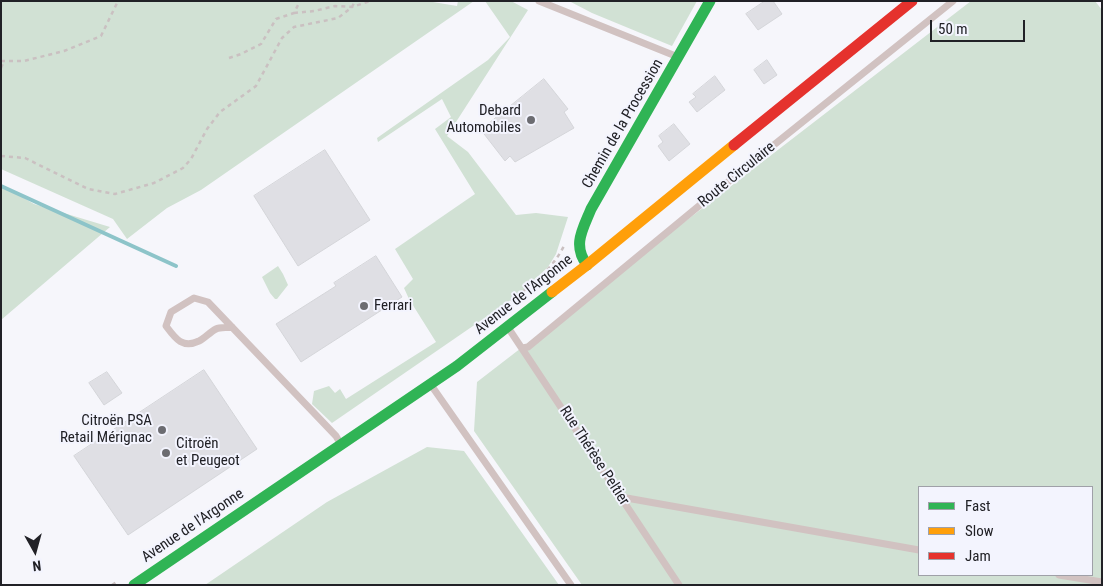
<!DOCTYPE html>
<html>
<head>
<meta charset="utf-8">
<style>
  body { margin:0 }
  #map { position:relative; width:1103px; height:586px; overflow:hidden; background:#f6f6fb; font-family:"Roboto Condensed",sans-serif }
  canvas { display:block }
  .frame { position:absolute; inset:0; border:2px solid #212126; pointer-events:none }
  .legend { position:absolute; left:918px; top:486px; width:175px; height:90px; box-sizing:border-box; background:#f3f4fe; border:1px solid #9fa0a8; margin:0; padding:6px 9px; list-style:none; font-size:15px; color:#212126 }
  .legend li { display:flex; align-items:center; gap:10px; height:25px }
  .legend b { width:25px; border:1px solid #9fa0a8 }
  .north { position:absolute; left:10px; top:526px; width:50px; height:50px; -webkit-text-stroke:4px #f3f4fe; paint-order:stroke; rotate:173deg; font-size:14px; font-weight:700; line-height:20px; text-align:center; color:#212126 }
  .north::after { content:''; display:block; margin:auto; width:18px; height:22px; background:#212126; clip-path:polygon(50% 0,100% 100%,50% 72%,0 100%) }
  .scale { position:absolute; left:930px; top:20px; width:95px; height:22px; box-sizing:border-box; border:2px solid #212126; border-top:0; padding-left:6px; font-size:15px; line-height:18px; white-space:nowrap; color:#212126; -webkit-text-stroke:4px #f3f4fe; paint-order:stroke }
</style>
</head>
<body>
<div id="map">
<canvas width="1103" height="586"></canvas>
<div class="frame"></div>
<ul class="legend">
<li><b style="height:6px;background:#30b455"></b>Fast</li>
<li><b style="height:6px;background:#ff9f0a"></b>Slow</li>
<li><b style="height:6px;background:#e5322d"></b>Jam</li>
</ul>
<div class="north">N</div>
<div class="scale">50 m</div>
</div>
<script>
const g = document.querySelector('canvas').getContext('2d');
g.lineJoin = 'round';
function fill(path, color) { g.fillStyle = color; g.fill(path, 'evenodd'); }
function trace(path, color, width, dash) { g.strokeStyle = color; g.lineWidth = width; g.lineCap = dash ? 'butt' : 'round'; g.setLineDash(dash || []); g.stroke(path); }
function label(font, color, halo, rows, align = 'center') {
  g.font = font + ' "Roboto Condensed",sans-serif'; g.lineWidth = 4; g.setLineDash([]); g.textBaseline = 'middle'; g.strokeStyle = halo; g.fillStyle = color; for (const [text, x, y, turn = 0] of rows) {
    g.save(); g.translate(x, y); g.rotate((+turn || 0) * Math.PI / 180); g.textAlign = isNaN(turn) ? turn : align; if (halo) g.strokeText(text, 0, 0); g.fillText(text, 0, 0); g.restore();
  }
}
fill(new Path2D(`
  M1 1H427L457 6 458 1H474L201 190 167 208 127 239 113 219 1 169Z
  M485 1H511L528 10 447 136 468 152 516 215 536 213 568 217 556 254 548 267 518 295 332 423 312 404 314 391 329 386 335 393 340 389 346 399 436 342 409 299 404 288 413 279 395 249 475 194 435 129 451 117 442 99 378 142 377 138 488 60 510 37Z
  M569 1H697L672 46 592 13Z
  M971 1H1095L1102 10V585H582L474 431 477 382ZM919 487H1092V575H919Z
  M1 185 34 204 110 227 1 320Z
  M278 266 283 274 288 285 277 299H275L270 293 262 277Z
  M427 447 464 451 559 585H205L327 502Z`), '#d1e1d4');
trace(new Path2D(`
  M1 186 176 266`), '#8dc4c9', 4);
const building = new Path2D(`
  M765 1H773L782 14 758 30 746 14Z
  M767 60 777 75 764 84 754 70Z
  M715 76 725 90 697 112 689 102 696 97 693 94Z
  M544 79 568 109 564 112 574 128 515 162 510 156 505 161 481 130Z
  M674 124 690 144 669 161 658 146 663 142 659 136Z
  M325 150 370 220 298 266 254 196Z
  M376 256 402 297 301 362 276 324 336 286 334 283Z
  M204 370 257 449 128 535 74 456Z
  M107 372 122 393 104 405 89 383Z`);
fill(building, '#dfdfe4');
trace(building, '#d4d5d9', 1);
trace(new Path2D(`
  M294 13 314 11 335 6 352 7 370 1
  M229 58 241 54 261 44 276 19 294 13 300 1
  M1 61H24L64 51 101 36 118 1
  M1 68 4 61
  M1 156 25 158 88 189 115 194 154 183 183 168 191 159 207 129 220 112 256 86 282 38 294 27 338 18 352 7 355 1
  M511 301C532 284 551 271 564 246
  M112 585 118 581`), '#cac0c1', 2.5, [4, 4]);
trace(new Path2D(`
  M539 1 678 57
  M232 327C227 328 220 327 216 329 210 332 205 338 199 341 182 349 175 338 166 326L171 312 194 298 208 302 336 436 340 443
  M509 329 679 585
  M522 348 528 347 734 177 953 1
  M431 385 571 585
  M621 497 919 550
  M1059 575 1102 582`), '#d1c2c1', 7);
trace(new Path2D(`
  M587 265C572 245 583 229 591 209L710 1
  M134 585 457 366 552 292`), '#30b455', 11);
trace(new Path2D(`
  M552 292 587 265 734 145`), '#ff9f0a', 11);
trace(new Path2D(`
  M734 145 912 1`), '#e5322d', 11);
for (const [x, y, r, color] of [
  [531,120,5,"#6c6c71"],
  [364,306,5,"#6c6c71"],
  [162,430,5,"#6c6c71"],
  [166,453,5,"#6c6c71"]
]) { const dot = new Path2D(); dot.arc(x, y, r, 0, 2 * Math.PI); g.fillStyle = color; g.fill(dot); trace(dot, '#f3f4fe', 2); }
label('15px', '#212126', '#f3f4fe', [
  ["Debard",521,111],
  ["Automobiles",521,128],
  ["Ferrari",374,306,"left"],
  ["Citroën PSA",152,421],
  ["Retail Mérignac",152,438],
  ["Citroën",176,444,"left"],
  ["et Peugeot",176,461,"left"]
], 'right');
label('15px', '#212126', '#f3f4fe', [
  ["Chemin de la Procession",623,124,-60],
  ["Route Circulaire",737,175,-39],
  ["Avenue de l'Argonne",524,295,-38],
  ["Rue Thérèse Peltier",594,456,57],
  ["Avenue de l'Argonne",193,526,-34]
]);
</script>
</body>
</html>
